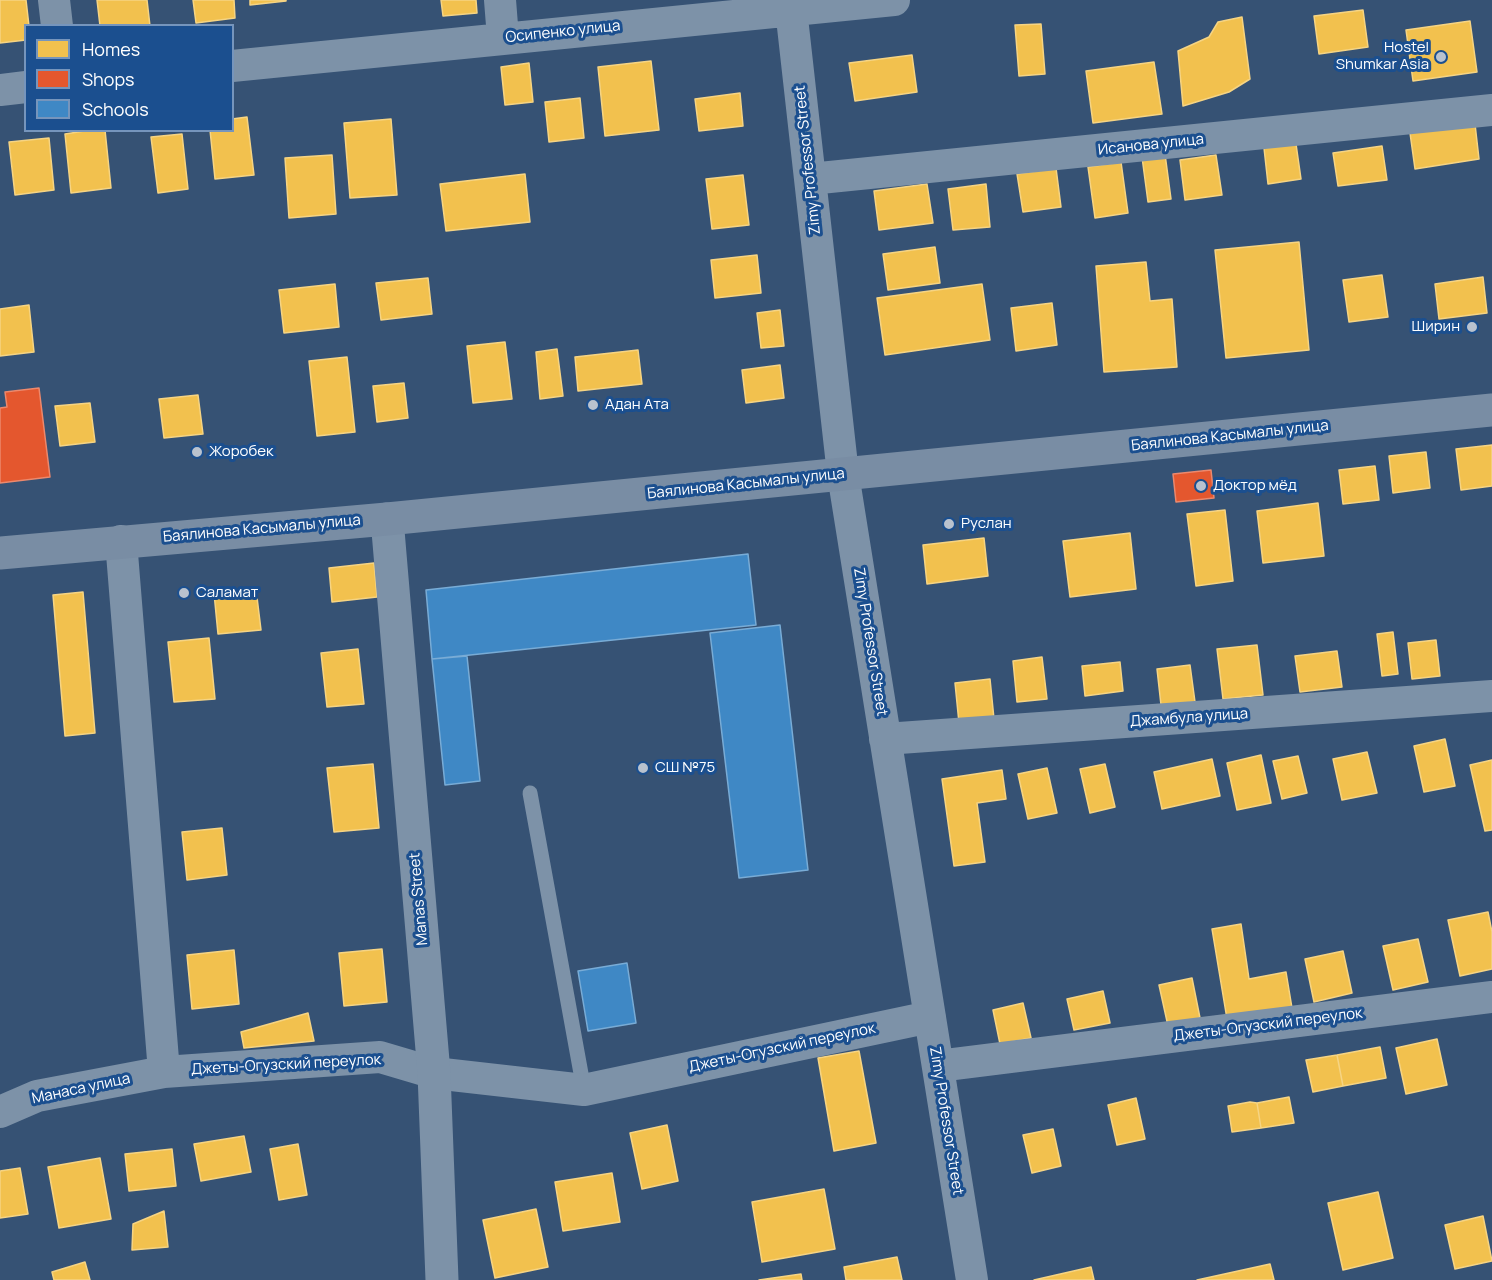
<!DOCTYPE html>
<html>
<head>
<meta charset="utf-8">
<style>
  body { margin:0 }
  #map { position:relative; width:1492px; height:1280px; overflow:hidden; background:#365274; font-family:Manrope,sans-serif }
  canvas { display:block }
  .legend { position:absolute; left:24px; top:24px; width:210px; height:108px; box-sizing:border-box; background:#1b4f8f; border:2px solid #7695bc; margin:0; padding:8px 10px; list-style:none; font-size:18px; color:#fff }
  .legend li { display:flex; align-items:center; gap:12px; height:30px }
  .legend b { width:30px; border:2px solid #7695bc }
</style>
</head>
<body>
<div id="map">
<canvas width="1492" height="1280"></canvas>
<ul class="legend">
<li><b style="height:16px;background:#f2c14e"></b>Homes</li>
<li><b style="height:16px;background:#e4572e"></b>Shops</li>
<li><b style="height:16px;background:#3f88c5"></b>Schools</li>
</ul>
</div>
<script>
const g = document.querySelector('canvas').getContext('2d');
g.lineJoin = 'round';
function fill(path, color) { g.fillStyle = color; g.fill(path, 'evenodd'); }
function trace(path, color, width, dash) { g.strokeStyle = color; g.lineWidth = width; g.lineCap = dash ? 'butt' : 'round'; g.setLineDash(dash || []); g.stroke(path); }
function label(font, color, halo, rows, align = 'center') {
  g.font = font + ' Manrope,sans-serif'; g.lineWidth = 6; g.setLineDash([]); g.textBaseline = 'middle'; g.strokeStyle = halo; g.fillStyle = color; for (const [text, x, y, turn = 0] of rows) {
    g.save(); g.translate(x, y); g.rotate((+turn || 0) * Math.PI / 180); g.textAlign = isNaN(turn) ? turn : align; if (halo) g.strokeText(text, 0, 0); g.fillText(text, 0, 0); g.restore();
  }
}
const homes = new Path2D(`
  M0 0H26L29 26H26V40L0 43Z
  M97 0H147L150 26H100Z
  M193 0H234L235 18 196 23Z
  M250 0H286V1L250 5Z
  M441 0H476L477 13 443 16Z
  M1363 10 1368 47 1319 54 1314 16Z
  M1242 17 1250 79 1229 92 1183 106 1178 51 1209 37 1218 22Z
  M1470 21 1477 72 1413 81 1406 30Z
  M1041 24 1045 74 1019 76 1015 25Z
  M912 55 917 92 855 101 849 63Z
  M651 61 659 130 605 136 598 67Z
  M1154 62 1162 114 1093 123 1086 71Z
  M529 63 533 102 505 105 501 67Z
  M740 93 743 126 699 131 695 99Z
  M580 98 584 138 549 142 545 102Z
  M247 117 254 175 215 179 210 130H232V119Z
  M391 119 397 195 350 198 344 123Z
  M1475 124 1479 159 1415 169 1410 133Z
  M91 130H105L111 188 71 193 65 134Z
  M182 134 188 189 158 193 151 137Z
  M49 138 54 190 15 195 9 142Z
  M1296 144 1301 179 1268 184 1264 148Z
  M1382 146 1387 180 1338 186 1333 153Z
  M1165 154 1171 199 1148 202 1142 157Z
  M332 155 336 214 289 218 285 158Z
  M1216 155 1222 195 1185 200 1180 160Z
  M1121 162 1128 213 1095 218 1088 167Z
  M1056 168 1061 207 1023 212 1017 174Z
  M525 174 530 222 446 231 440 184Z
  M743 175 749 225 712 229 706 179Z
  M927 184 933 223 879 230 874 191Z
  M986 184 990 227 953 230 948 189Z
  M1299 242 1309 350 1226 358 1215 250Z
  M935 247 940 283 888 290 883 254Z
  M757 255 761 293 715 298 711 260Z
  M1146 262 1150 301 1172 299 1177 367 1104 372 1096 266Z
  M1382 275 1388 317 1349 322 1343 280Z
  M1483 277 1487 313 1439 319 1435 284Z
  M428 278 432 314 381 320 376 283Z
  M335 284 339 327 284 333 279 290Z
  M982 284 990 340 885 355 877 298Z
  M1052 303 1057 345 1016 351 1011 308Z
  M29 305 34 352 0 356V309Z
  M780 310 784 346 761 348 757 313Z
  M505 342 512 399 473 403 467 346Z
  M557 349 563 396 540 399 536 352Z
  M638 350 642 384 578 391 575 357Z
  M347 357 355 432 317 436 309 361Z
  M780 365 784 398 746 403 742 370Z
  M404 383 408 418 377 422 373 386Z
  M198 395 203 434 164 438 159 399Z
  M90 403 95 442 60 446 55 406Z
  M1492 445V486L1461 490 1456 449Z
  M1426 452 1430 488 1393 493 1389 456Z
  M1375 466 1379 500 1343 504 1339 470Z
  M1318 503 1324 556 1263 563 1257 511Z
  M1225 510 1233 581 1196 586 1187 514Z
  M1130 533 1136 589 1070 597 1063 541Z
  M984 538 988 576 927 584 923 545Z
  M374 563 377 597 332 602 329 568Z
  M256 589 261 630 218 634 214 593Z
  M83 592 95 733 65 736 53 595Z
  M1393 632 1398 674 1382 676 1377 634Z
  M209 638 215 699 174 702 168 642Z
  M1436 640 1440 676 1412 679 1408 643Z
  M1257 645 1263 695 1223 699 1217 649Z
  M358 649 364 704 327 707 321 653Z
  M1337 651 1342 687 1300 692 1295 656Z
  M1042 657 1047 699 1017 702 1013 661Z
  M1120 662 1123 691 1085 696 1082 666Z
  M1190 665 1195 702 1161 705 1157 669Z
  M990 679 994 719 959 723 955 683Z
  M1445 739 1455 786 1424 792 1414 746Z
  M1367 752 1377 793 1342 800 1333 759Z
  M1261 755 1271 803 1237 810 1227 763Z
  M1298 756 1307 793 1282 799 1273 761Z
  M1212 759 1220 796 1162 809 1154 772Z
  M1492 760V830L1485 831 1470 765Z
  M373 764 379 828 334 832 327 768Z
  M1105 764 1115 807 1090 813 1080 769Z
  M1047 768 1057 813 1028 819 1018 774Z
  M1002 770 1006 799 977 803 985 862 954 866 942 779Z
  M222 828 227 875 187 880 182 832Z
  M1488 912 1492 932V969L1460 976 1448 920Z
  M1241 924 1249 979 1286 972 1292 1008 1227 1019 1212 929Z
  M1418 939 1428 982 1393 990 1383 946Z
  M382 949 387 1002 344 1006 339 953Z
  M234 950 239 1004 192 1009 187 955Z
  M1343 951 1352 993 1314 1002 1305 959Z
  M1192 978 1200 1018 1168 1026 1159 985Z
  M1103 991 1110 1023 1074 1030 1067 999Z
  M1023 1003 1031 1038 1000 1044 993 1010Z
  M308 1013 314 1041 244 1048 241 1032Z
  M1437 1039 1447 1085 1406 1094 1396 1048Z
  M1380 1047 1386 1078 1343 1086 1337 1055Z
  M859 1051 876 1143 834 1151 818 1058Z
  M1337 1055 1343 1086 1313 1092 1306 1060Z
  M1289 1097 1294 1123 1261 1128 1257 1103Z
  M1136 1098 1145 1139 1117 1145 1108 1105Z
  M1250 1102 1257 1103 1261 1128 1232 1132 1228 1106Z
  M667 1125 678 1181 642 1189 630 1133Z
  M1053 1129 1061 1166 1032 1173 1023 1135Z
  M244 1136 251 1172 201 1181 194 1144Z
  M298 1144 307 1195 279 1200 270 1149Z
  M172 1149 176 1186 129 1191 125 1154Z
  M100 1158 111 1219 59 1228 48 1167Z
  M20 1168 28 1214 0 1218V1171Z
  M612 1173 620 1222 563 1231 555 1182Z
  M824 1189 835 1249 762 1262 752 1202Z
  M1378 1192 1393 1258 1343 1270 1328 1203Z
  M536 1209 548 1267 495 1278 483 1220Z
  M164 1211 168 1247 132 1250 133 1224Z
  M1483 1216 1492 1261 1455 1269 1445 1225Z
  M897 1257 902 1280H846L844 1267Z
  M85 1262 90 1280H54L52 1272Z
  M1270 1264 1274 1280H1197Z
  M1091 1267 1094 1280H1034Z
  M801 1274 802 1280H759Z`);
fill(homes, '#f2c14e');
trace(homes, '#f6d483', 1.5);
const shops = new Path2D(`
  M39 388 50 477 0 483V408L7 407 5 392Z
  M1211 470 1214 498 1176 502 1173 474Z`);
fill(shops, '#e4572e');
trace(shops, '#ec896d', 1.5);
const schools = new Path2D(`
  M748 554 756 625 432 659 426 590Z
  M780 625 808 870 739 878 710 633Z
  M467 656 480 781 445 785 432 659Z
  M627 963 636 1023 588 1031 578 971Z`);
fill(schools, '#3f88c5');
trace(schools, '#79acd6', 1.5);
trace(new Path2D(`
  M530 793 584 1090`), '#7d92a8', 15);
trace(new Path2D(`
  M54 0 57 26
  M500 0 503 38
  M790 0 843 474 972 1280
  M232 66 894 0
  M0 90 26 87
  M810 179 1492 110
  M121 541 164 1072
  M885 739 1492 696
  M938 1066 1492 997
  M0 1112 37 1096 164 1072 380 1057 434 1073 584 1090 930 1017`), '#7d92a8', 32);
trace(new Path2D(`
  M387 519 434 1073 442 1280`), '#7d92a8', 33);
trace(new Path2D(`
  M0 553 387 519 1492 410`), '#798da4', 33);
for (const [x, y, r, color] of [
  [1441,57,6,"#b9c2ce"],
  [1472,327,6,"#b9c2ce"],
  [593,405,6,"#b9c2ce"],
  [197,452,6,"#b9c2ce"],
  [1201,486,6,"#b9c2ce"],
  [949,524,6,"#b9c2ce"],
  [184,593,6,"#b9c2ce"],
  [643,768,6,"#b9c2ce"]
]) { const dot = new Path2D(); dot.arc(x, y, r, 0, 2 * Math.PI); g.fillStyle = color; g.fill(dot); trace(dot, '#1b4f8f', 2); }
label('15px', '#fff', '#1b4f8f', [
  ["Осипенко улица",563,32,-6],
  ["Исанова улица",1151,145,-6],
  ["Zimy Professor Street",808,160,-96],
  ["Баялинова Касымалы улица",1230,436,-6],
  ["Баялинова Касымалы улица",746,484,-6],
  ["Баялинова Касымалы улица",262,529,-5],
  ["Zimy Professor Street",870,642,81],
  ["Джамбула улица",1189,718,-4],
  ["Manas Street",419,899,-95],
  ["Джеты-Огузский переулок",1268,1025,-7],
  ["Джеты-Огузский переулок",782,1048,-12],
  ["Джеты-Огузский переулок",286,1065,-3],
  ["Манаса улица",81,1089,-12],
  ["Zimy Professor Street",946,1121,81]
]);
label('15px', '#fff', '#1b4f8f', [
  ["Hostel",1429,48,"right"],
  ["Shumkar Asia",1429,65,"right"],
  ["Ширин",1460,327,"right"],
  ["Адан Ата",605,405],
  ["Жоробек",209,452],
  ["Доктор мёд",1213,486],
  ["Руслан",961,524],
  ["Саламат",196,593],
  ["СШ №75",655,768]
], 'left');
</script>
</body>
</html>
